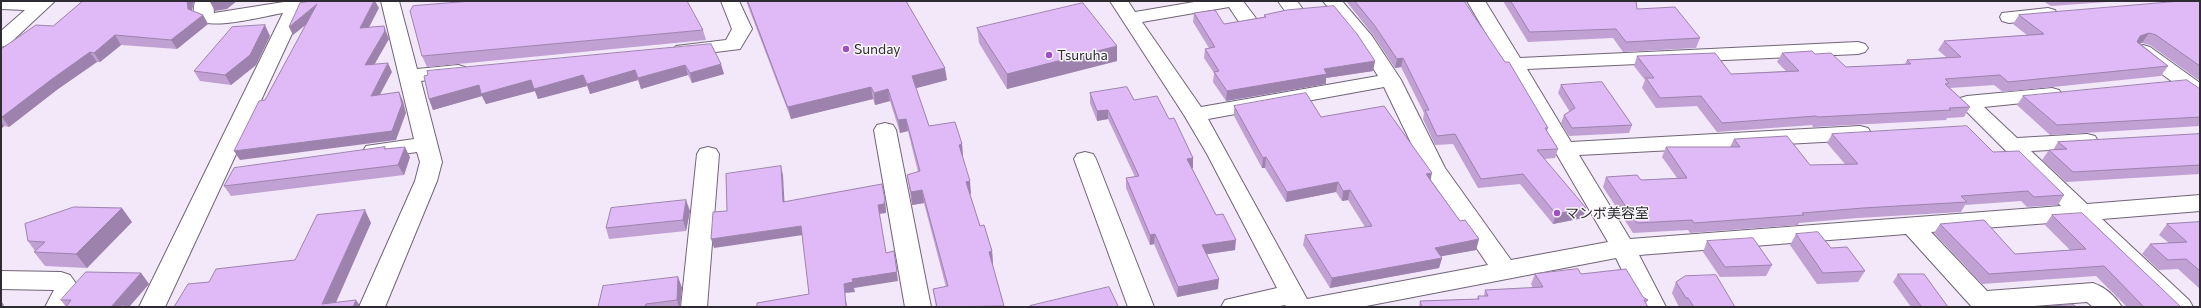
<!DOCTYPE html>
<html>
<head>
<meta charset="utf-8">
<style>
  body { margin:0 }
  #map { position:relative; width:2201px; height:308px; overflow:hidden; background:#f3e7fa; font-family:Commissioner,sans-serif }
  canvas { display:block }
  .frame { position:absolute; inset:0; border:2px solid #2f2b32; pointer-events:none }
</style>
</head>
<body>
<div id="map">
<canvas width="2201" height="308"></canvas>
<div class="frame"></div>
</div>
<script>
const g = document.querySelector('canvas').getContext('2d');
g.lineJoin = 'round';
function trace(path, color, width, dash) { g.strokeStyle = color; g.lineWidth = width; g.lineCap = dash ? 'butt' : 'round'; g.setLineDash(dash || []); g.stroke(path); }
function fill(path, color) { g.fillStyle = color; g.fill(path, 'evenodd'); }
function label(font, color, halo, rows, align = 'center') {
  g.font = font + ' Commissioner,"Noto Sans JP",sans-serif'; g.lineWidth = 3; g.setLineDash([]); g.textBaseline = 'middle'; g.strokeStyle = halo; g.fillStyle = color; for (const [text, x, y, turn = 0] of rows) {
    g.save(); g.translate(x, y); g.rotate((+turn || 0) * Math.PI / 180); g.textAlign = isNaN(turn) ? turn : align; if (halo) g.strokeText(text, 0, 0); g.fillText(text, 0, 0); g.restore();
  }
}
const minor = new Path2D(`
  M1 1H55L8 45 1 47V31L25 10 1 9Z
  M195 1H213L214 13 290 1H334L332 5 303 10 165 307H139L283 13C264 16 211 31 196 19 192 15 194 6 195 1Z
  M381 1H399L417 69 458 65 465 67 468 71 465 75 421 81 442 162 437 181 385 307H359L415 181 420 162 417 152 374 158 366 156 363 151 366 146 414 139Z
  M721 1H739L752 29 740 49 683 56 676 54 673 50 676 46 726 40 732 29Z
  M1110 1H1128L1135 12 1200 1H1243L1258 21 1255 25 1248 27 1241 25 1229 7 1142 22 1201 107 1378 76 1357 43 1323 1H1342L1372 36 1401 80 1445 168 1511 260 1608 242 1467 1H1485L1520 58 1858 42 1865 44 1868 48 1865 52 1858 54 1527 69 1571 142 1860 126 1868 128 1871 133 1868 138 1860 140 1579 155 1630 239 2061 206 1957 102 1960 98 1967 96 2052 88 2059 90 2062 94 2059 98 2052 100 1984 107 2017 138 2087 134 2095 136 2098 141 2095 146 2087 148 2031 151 2087 204 2200 195V211L2102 219 2189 300 2193 307H2164L2076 221 1931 232 1987 291 2093 283C2105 287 2115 296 2122 307H2093L2087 302 2021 307H1972L1906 234 1639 255 1666 307H1640L1616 258 1361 307H1286L1285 305 1275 307H1221L1225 300 1277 288 1207 154 1184 115ZM1384 87 1424 170 1488 265 1307 299 1208 119Z
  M1278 1H1297L1305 12 1303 16C1289 19 1285 11 1278 1Z
  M2048 8 2055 10 2057 14 2055 18 2009 23 2002 21 2000 17 2002 13Z
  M2143 45 2150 47 2200 83V99L2193 97 2136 55 2133 51 2136 47Z
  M885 123 893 125 896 130 931 307H905L874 130 877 125Z
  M708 147 716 149 719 154 707 307H681L697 154 700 149Z
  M1085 152 1093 154 1096 159 1154 307H1128L1074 159 1077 154Z
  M1 271 61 272 70 275 80 289 71 307H45L54 290 1 289Z`);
trace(minor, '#706576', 2);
fill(minor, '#fff');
fill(new Path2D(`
  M83 1H194L192 11 203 15 208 24 177 49 121 45 100 62H97L58 89 9 127 4 126 1 129V49L53 26Z
  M746 1H906L947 80 916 88 929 126 962 144 963 157 971 194H970L980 226 992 251 993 264H992L1004 307H936L933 289 946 287 924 203 912 205 907 175 918 172 908 131 900 133 890 101 875 105 873 99 791 119Z
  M1346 1H1464L1548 128 1547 131 1558 149 1555 158 1544 159 1583 218 1553 224 1520 184 1478 188 1453 144 1435 145 1423 119 1424 113 1401 67 1395 68 1373 35Z
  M1503 1H1636L1637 9 1700 38 1696 48 1623 52 1613 38 1528 42Z
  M2043 1H2121L2051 6Z
  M2200 1V81L2150 45 2142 43H2140L2168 66 2161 76 2003 92 1994 85 1950 88 1970 107 1964 117 1947 118 1946 120 1813 127 1812 125 1717 132 1697 106 1656 108 1642 88 1645 80 1634 66 1637 56 1731 74 1786 71 1777 62 1782 53 1815 54 1846 67 1905 64 1907 60 1946 57 1938 50 1944 41 2027 35 2013 24 2019 15Z
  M1194 13 1224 24 1264 17V15L1375 61 1373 71 1326 78V84L1226 101 1213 82 1214 73 1204 58 1205 49 1209 48 1193 22Z
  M977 28 1117 61 1007 89 979 43Z
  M703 30 706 40 427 67 422 56Z
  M270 36 256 65 231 85 200 81 194 71Z
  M711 44 724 74 692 83 688 75 641 89 638 80 590 94 587 86 538 99 535 91 486 104 482 96 433 110 429 99 428 75Z
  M1561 85 1632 125 1629 133 1569 136 1561 123 1564 115 1570 112 1558 93Z
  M2200 89V128V126L2050 135 2017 105 2023 96Z
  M1090 93 1134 100 1169 119 1193 158V168H1192L1216 215 1235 250 1207 254 1218 289 1177 297 1154 244 1150 245 1126 188V178L1135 177 1108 119 1097 121 1090 103Z
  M1234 106 1321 117 1431 180 1460 221 1479 239 1476 250 1441 256 1442 258 1439 268 1330 288 1303 245 1305 235 1365 227 1348 200 1342 201 1336 192 1286 202 1265 168H1262L1234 116Z
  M1832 134 1993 152 2064 195 2058 205 2027 207 2021 201 1965 205 1961 212 1857 218 1799 223 1798 225 1690 233 1688 230 1633 233 1603 187 1606 177 1641 180 1677 178 1662 157 1666 147H1730L1734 139 1810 165 1845 164 1827 143Z
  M2200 134V174L2066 182 2042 160 2049 150H2053L2058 142Z
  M385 147 386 149 410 157 404 175 231 196 224 186Z
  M690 211 686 231 609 239 606 228Z
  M2052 215 2181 307H2127L2096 276 1982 284 1934 233 1940 224 2015 254 2070 250 2045 225Z
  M132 222 87 268 45 266 34 252 35 251 28 241Z
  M2200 222V289L2178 269 2159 270 2142 254 2150 244 2169 243 2159 235 2167 224Z
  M1796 234 1831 248 1865 271 1858 282 1817 284 1790 245Z
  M1707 241 1772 265 1766 276 1720 277 1703 252Z
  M141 273 149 284 129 307H66L61 300Z
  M1535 274H1581L1643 297 1648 300 1646 303 1648 307H1419L1420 301 1477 299 1478 296H1484L1485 290 1533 288 1531 284Z
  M1898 274 1948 307H1911L1893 282Z
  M678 277 682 288 680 307H598Z
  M1676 282 1735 307H1679L1672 293Z`), '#c1a0d4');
fill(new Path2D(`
  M187 1H194L192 10 194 18 188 9Z
  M217 1H237L227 9 215 11 210 2Z
  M374 1H375L379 8 364 37 360 28Z
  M317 4 322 12 293 35 289 27Z
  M203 15 208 24 177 49 171 40Z
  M265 25 270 36 256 65 231 85 225 75Z
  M384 26 387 34 389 39 369 74 365 65Z
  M2149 33 2142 43 2134 45 2140 36Z
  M115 35 121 45 100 62 94 53Z
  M1117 46V61L1007 89V74Z
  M90 52 97 62 58 89 9 127 2 117 52 79Z
  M1403 58 1401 67 1395 68 1397 59Z
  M1375 61 1373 71 1326 78V84L1226 101 1227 91 1324 69Z
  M388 63 392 72 375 104 371 96Z
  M721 64 724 74 692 83 690 73Z
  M685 65 688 75 641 89 638 78Z
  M945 68 947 80 913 89 912 76Z
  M635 70 638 80 590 94 587 84Z
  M583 75 587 86 538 99 535 91 486 104 482 96 433 110 429 99 479 85Z
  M871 87 873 99 791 119 788 107Z
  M888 89 890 101 875 105 874 93Z
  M399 92 403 101 406 113 396 140 240 160 234 151Z
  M1108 110V119L1097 121V111Z
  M906 119 908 131 900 133 898 120Z
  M1 122 4 126 1 129Z
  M962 144 963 157H960L959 145Z
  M405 147 410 157 404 175 398 165Z
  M1266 157 1265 168H1262L1263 158Z
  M1193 158V168L1187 169V159Z
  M781 166 783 175 785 211 783 202Z
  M1432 173 1430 183 1426 174Z
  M970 181 971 194 967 195 966 182Z
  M1338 182 1336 192 1286 202 1287 192Z
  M922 190 924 203 912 205 911 192Z
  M1350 190 1348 200 1342 201 1343 191Z
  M686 200 690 211 686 231 683 220Z
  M885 200 886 210V213L879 214 878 205Z
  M122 208 132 222 87 268 76 254Z
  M1586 208 1583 218 1553 224 1556 214Z
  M365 210 371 223 334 307 322 304Z
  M801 226 803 235 714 248 711 239Z
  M1155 234 1154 244 1150 245V235Z
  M1479 239 1476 250 1432 258 1435 248Z
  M1236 240 1235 250 1202 255V245Z
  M894 251 898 281 854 288 855 292 845 293 847 307H846L844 284 852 279Z
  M992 251 993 264 990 265 989 252Z
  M1442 258 1439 268 1330 288 1332 278Z
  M141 273 149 284 129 307H111Z
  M678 277 682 288 680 307H679L677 300Z
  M1219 279 1218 289 1177 297 1178 287Z
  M356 300 361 307H353Z
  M1 301 4 305 2 307H1Z`), '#9d82ad');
const building = new Path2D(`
  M83 1H187L188 9 203 15 171 40 115 35 94 53 90 52 52 79 2 117H1V49L36 25 53 26Z
  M312 1H374L360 28 384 26 385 31 365 65 388 63 371 96 399 92 402 104 392 131 234 151 259 101 265 100 317 4 289 27 300 3Z
  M472 1H687L703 30 422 56 410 11 413 6Z
  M748 1H906L945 68 912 76 929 126 955 122 962 144 959 145 970 181 966 182 980 226 984 225 992 251 989 252 1004 306 937 307 933 289 948 286 922 190 911 192 907 175 920 171 906 119 898 120 888 89 874 93 871 87 788 107Z
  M1355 1H1464L1505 62H1509L1548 128H1545L1558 149 1537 150 1586 208 1556 214 1523 174 1481 179 1455 134 1437 136 1425 110H1429L1403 58 1397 59 1375 26Z
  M1511 1H1636L1637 9 1675 7 1700 38 1626 42 1616 29 1530 32Z
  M2181 1H2200V66L2156 35 2149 33 2140 36 2137 42 2168 66 2008 82 2000 75 1945 79 1949 83 1945 84 1970 107 1949 108 1951 110 1818 117 1816 116 1722 123 1701 96 1660 98 1646 78H1654L1637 56 1715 53 1731 74 1799 71 1782 53 1812 51 1815 54 1831 53 1846 67 1911 64 1907 60 1961 57 1944 41 2044 34 2019 15Z
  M1083 3 1117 46 1007 74 977 28Z
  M1334 6 1357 34 1375 61 1324 69 1327 74 1227 91 1214 72 1219 71 1205 49 1215 47 1194 13 1215 10 1224 24 1266 17 1264 15 1287 10Z
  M265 25 250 55 225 75 194 71 232 27Z
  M711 44 721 64 690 73 685 65 638 78 635 70 587 84 583 75 534 89 531 80 481 94 479 85 429 99 424 76 428 75 427 71Z
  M2187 80 2200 89V117L2057 125 2023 96Z
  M1602 82 1632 125 1572 128 1564 115 1575 108 1561 85Z
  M1127 87 1134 100 1157 96 1169 119 1174 118 1193 158 1187 159 1216 215 1223 214 1236 240 1202 245 1219 279 1178 287 1155 234 1150 235 1126 178 1139 176 1108 110 1097 111 1090 93Z
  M1306 93 1321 117 1384 106 1432 173 1426 174 1460 221 1465 220 1479 239 1435 248 1442 258 1332 278 1305 235 1372 226 1350 190 1343 191 1338 182 1287 192 1266 157 1263 158 1234 106Z
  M1967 126 1993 152 2019 151 2064 195 2034 197 2028 191 1961 196 1967 202 1863 208 1802 213 1804 215 1694 223 1692 220 1637 223 1606 177 1637 175 1641 180 1687 178 1666 147H1740L1734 139 1787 136 1810 165 1858 164 1832 134Z
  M2200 134V165L2073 172 2049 150 2067 149 2058 142Z
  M385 147 384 149 405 147 398 165 224 186 234 168Z
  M781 166 783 202 882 184 885 200 884 204 878 205 886 253 894 251 897 272 852 279 853 282 844 284 846 307H757V303L809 294 801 226 711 239 713 212 727 211 726 174Z
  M686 200 683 220 606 228 611 208Z
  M74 207 122 208 76 254 34 252 45 242 28 241 25 224Z
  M365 210 322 304 356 300 353 307H174L188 284 209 282 216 269 295 260 317 215Z
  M2082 213 2181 307H2144L2104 266 1989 274 1940 224 1984 220 2015 254 2086 249 2052 215Z
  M2200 222V271L2186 259 2168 260 2150 244 2187 242 2167 224Z
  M1818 232 1831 248 1847 247 1865 271 1823 273 1796 234Z
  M1753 238 1772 265 1725 267 1707 241Z
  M1578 269 1581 274 1626 269 1643 297 1648 300H1644L1648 307H1422L1420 301 1479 299 1478 296H1488L1485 290 1543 287 1535 274Z
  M86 272 141 273 111 307H66L71 300H61Z
  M1898 274H1924L1948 307H1922Z
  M1716 275 1735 307H1694L1688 298H1686L1676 282 1685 276Z
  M678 277 677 300 646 304 645 307H598L603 286Z
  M1109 287 1118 306 1115 307H1030V306Z
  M125 305 124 307H113Z
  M2074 305 2075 307H2051L2050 306Z`);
fill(building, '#e0baf7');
trace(building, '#9d82ad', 1);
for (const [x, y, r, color] of [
  [846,49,4,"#9c51c3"],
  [1049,55,4,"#9c51c3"],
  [1557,213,4,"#9c51c3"]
]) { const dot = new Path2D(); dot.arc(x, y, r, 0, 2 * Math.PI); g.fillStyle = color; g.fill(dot); trace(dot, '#fbf8fc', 1.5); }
label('14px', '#2f2b32', '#fbf8fc', [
  ["Sunday",854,49],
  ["Tsuruha",1057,55],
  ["マンボ美容室",1565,213]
], 'left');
</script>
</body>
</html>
